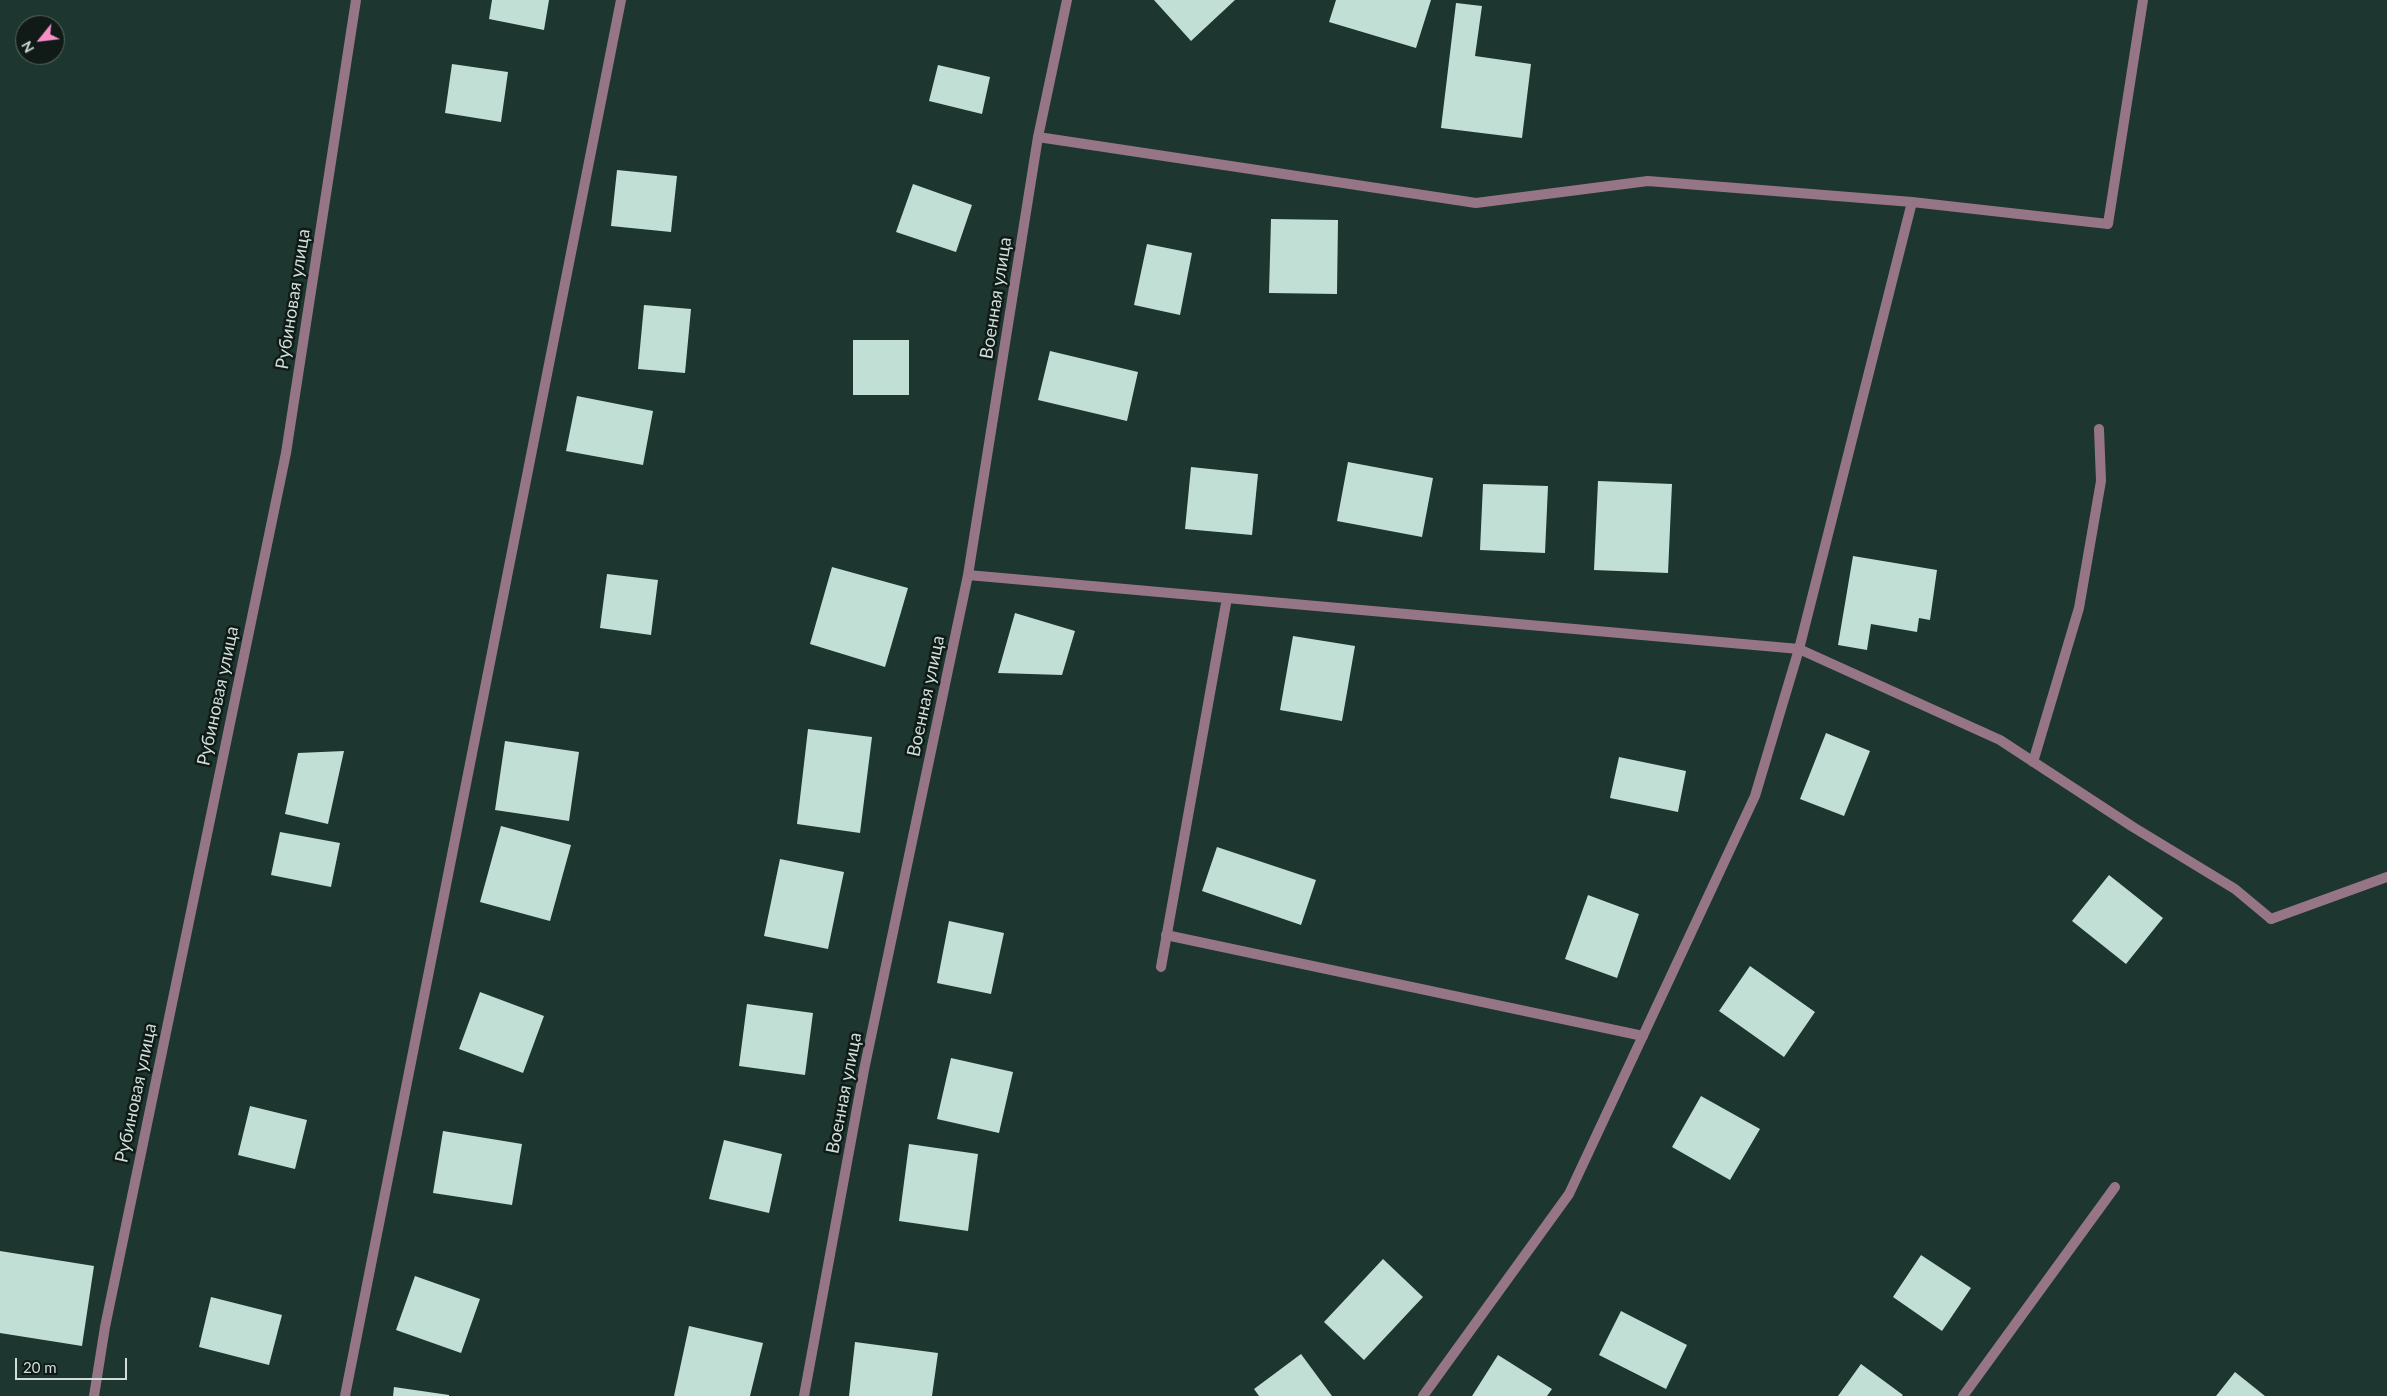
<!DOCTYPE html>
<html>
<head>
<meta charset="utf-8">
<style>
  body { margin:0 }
  #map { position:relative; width:2387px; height:1396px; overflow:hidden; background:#1d362f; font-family:Lato,sans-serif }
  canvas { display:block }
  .north { position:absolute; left:15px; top:15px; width:50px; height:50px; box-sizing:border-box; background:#101b18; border:1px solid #5c6965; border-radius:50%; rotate:241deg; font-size:14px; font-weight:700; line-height:20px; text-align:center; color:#cfded9 }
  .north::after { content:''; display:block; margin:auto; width:18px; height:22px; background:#f98fc9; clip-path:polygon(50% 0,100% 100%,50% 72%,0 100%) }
  .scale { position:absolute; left:15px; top:1358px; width:112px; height:22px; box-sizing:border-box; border:2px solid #cfded9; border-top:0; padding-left:6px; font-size:15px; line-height:18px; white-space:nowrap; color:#cfded9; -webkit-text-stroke:4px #101b18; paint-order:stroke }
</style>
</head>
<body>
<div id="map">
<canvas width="2387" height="1396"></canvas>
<div class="north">N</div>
<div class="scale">20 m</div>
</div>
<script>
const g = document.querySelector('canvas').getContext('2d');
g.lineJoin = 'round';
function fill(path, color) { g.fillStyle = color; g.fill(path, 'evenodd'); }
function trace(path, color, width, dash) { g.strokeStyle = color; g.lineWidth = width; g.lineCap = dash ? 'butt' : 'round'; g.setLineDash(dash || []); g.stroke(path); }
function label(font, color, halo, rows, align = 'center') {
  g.font = font + ' Lato,sans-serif'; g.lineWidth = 5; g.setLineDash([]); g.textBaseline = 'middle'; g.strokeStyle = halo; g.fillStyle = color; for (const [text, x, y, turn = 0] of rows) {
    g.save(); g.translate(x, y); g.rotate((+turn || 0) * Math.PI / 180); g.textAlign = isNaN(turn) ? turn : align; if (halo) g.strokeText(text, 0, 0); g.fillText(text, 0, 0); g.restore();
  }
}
fill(new Path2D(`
  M492 0H549L544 30 489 19Z
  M1154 0H1235L1191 41Z
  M1336 0H1431L1416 48 1329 22Z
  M1456 3 1482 6 1475 56 1531 64 1522 138 1441 128Z
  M452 64 508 72 501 122 445 113Z
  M938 65 990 77 982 114 929 101Z
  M617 170 677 176 671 232 611 226Z
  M913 184 972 205 956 252 896 232Z
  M1271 219 1338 220 1337 294 1269 293Z
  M1147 244 1192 253 1180 315 1134 305Z
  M644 305 691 309 685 373 638 369Z
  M853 340H909V395H853Z
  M1050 351 1138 372 1127 421 1038 400Z
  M577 396 653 411 643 465 566 451Z
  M1348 462 1433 478 1422 537 1337 521Z
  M1191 467 1258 474 1252 535 1185 529Z
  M1598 481 1672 484 1668 573 1594 570Z
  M1483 484 1548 486 1545 553 1480 550Z
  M1853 556 1937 570 1930 620 1919 618 1917 632 1871 624 1867 650 1838 645Z
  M832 567 908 588 885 667 810 644Z
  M607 574 658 580 651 635 600 628Z
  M1015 613 1075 631 1062 675 998 673Z
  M1293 636 1355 646 1342 721 1280 710Z
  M808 729 872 737 860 833 797 824Z
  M1826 733 1870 751 1844 816 1800 799Z
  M505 741 579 752 569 821 495 810Z
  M344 751 328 824 285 814 298 753Z
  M1619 757 1686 771 1678 812 1610 798Z
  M501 826 571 845 550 921 480 902Z
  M280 832 340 843 331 887 271 875Z
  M1217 847 1316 880 1301 925 1202 891Z
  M780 859 844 872 828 949 764 936Z
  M2109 875 2163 918 2126 964 2072 921Z
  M1588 895 1639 914 1617 978 1565 959Z
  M949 921 1004 933 991 994 937 983Z
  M1750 966 1815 1012 1784 1057 1719 1011Z
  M480 992 544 1016 523 1073 459 1049Z
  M747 1004 813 1013 805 1075 739 1066Z
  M951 1058 1013 1072 999 1133 937 1119Z
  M1701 1096 1760 1129 1730 1180 1672 1147Z
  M250 1106 307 1120 295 1169 238 1155Z
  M443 1131 522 1144 512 1205 433 1193Z
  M724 1140 782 1154 769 1213 709 1199Z
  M909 1144 978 1154 968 1231 899 1221Z
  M0 1251 94 1266 82 1346 0 1333Z
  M1921 1255 1971 1288 1942 1331 1893 1297Z
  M1383 1259 1423 1297 1364 1360 1324 1322Z
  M415 1276 480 1299 461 1353 396 1330Z
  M211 1297 282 1315 269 1365 199 1347Z
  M1621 1311 1687 1345 1666 1389 1599 1355Z
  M689 1326 763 1343 750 1396H674Z
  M855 1342 938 1353 932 1396H849Z
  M1301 1354 1332 1396H1259L1254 1389Z
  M1498 1355 1552 1389 1547 1396H1472Z
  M1861 1364 1903 1395 1902 1396H1838Z
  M2235 1372 2265 1396H2216Z
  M394 1387 449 1395V1396H393Z`), '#c2dfd6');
trace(new Path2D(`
  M2271 919 2387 877
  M1166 935 1643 1036`), '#967686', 10);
trace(new Path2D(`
  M1038 137 1476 203 1648 181 1912 202 2108 224 2143 0
  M968 575 1799 649 2000 740 2133 827 2235 889 2271 919
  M2033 762 2079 608 2101 481 2099 429
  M1161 967 1227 598
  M94 1396 105 1327 286 453 356 0
  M345 1396 621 0
  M804 1396 864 1070 968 575 1038 137 1067 0
  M1423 1396 1569 1194 1755 796 1799 649 1912 202
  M1963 1396 2115 1187`), '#967686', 10);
label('18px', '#cfded9', '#101b18', [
  ["Военная улица",996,298,-81],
  ["Рубиновая улица",293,299,-81],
  ["Рубиновая улица",218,696,-78],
  ["Военная улица",926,696,-78],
  ["Рубиновая улица",136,1093,-78],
  ["Военная улица",844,1093,-79]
]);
</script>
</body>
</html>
